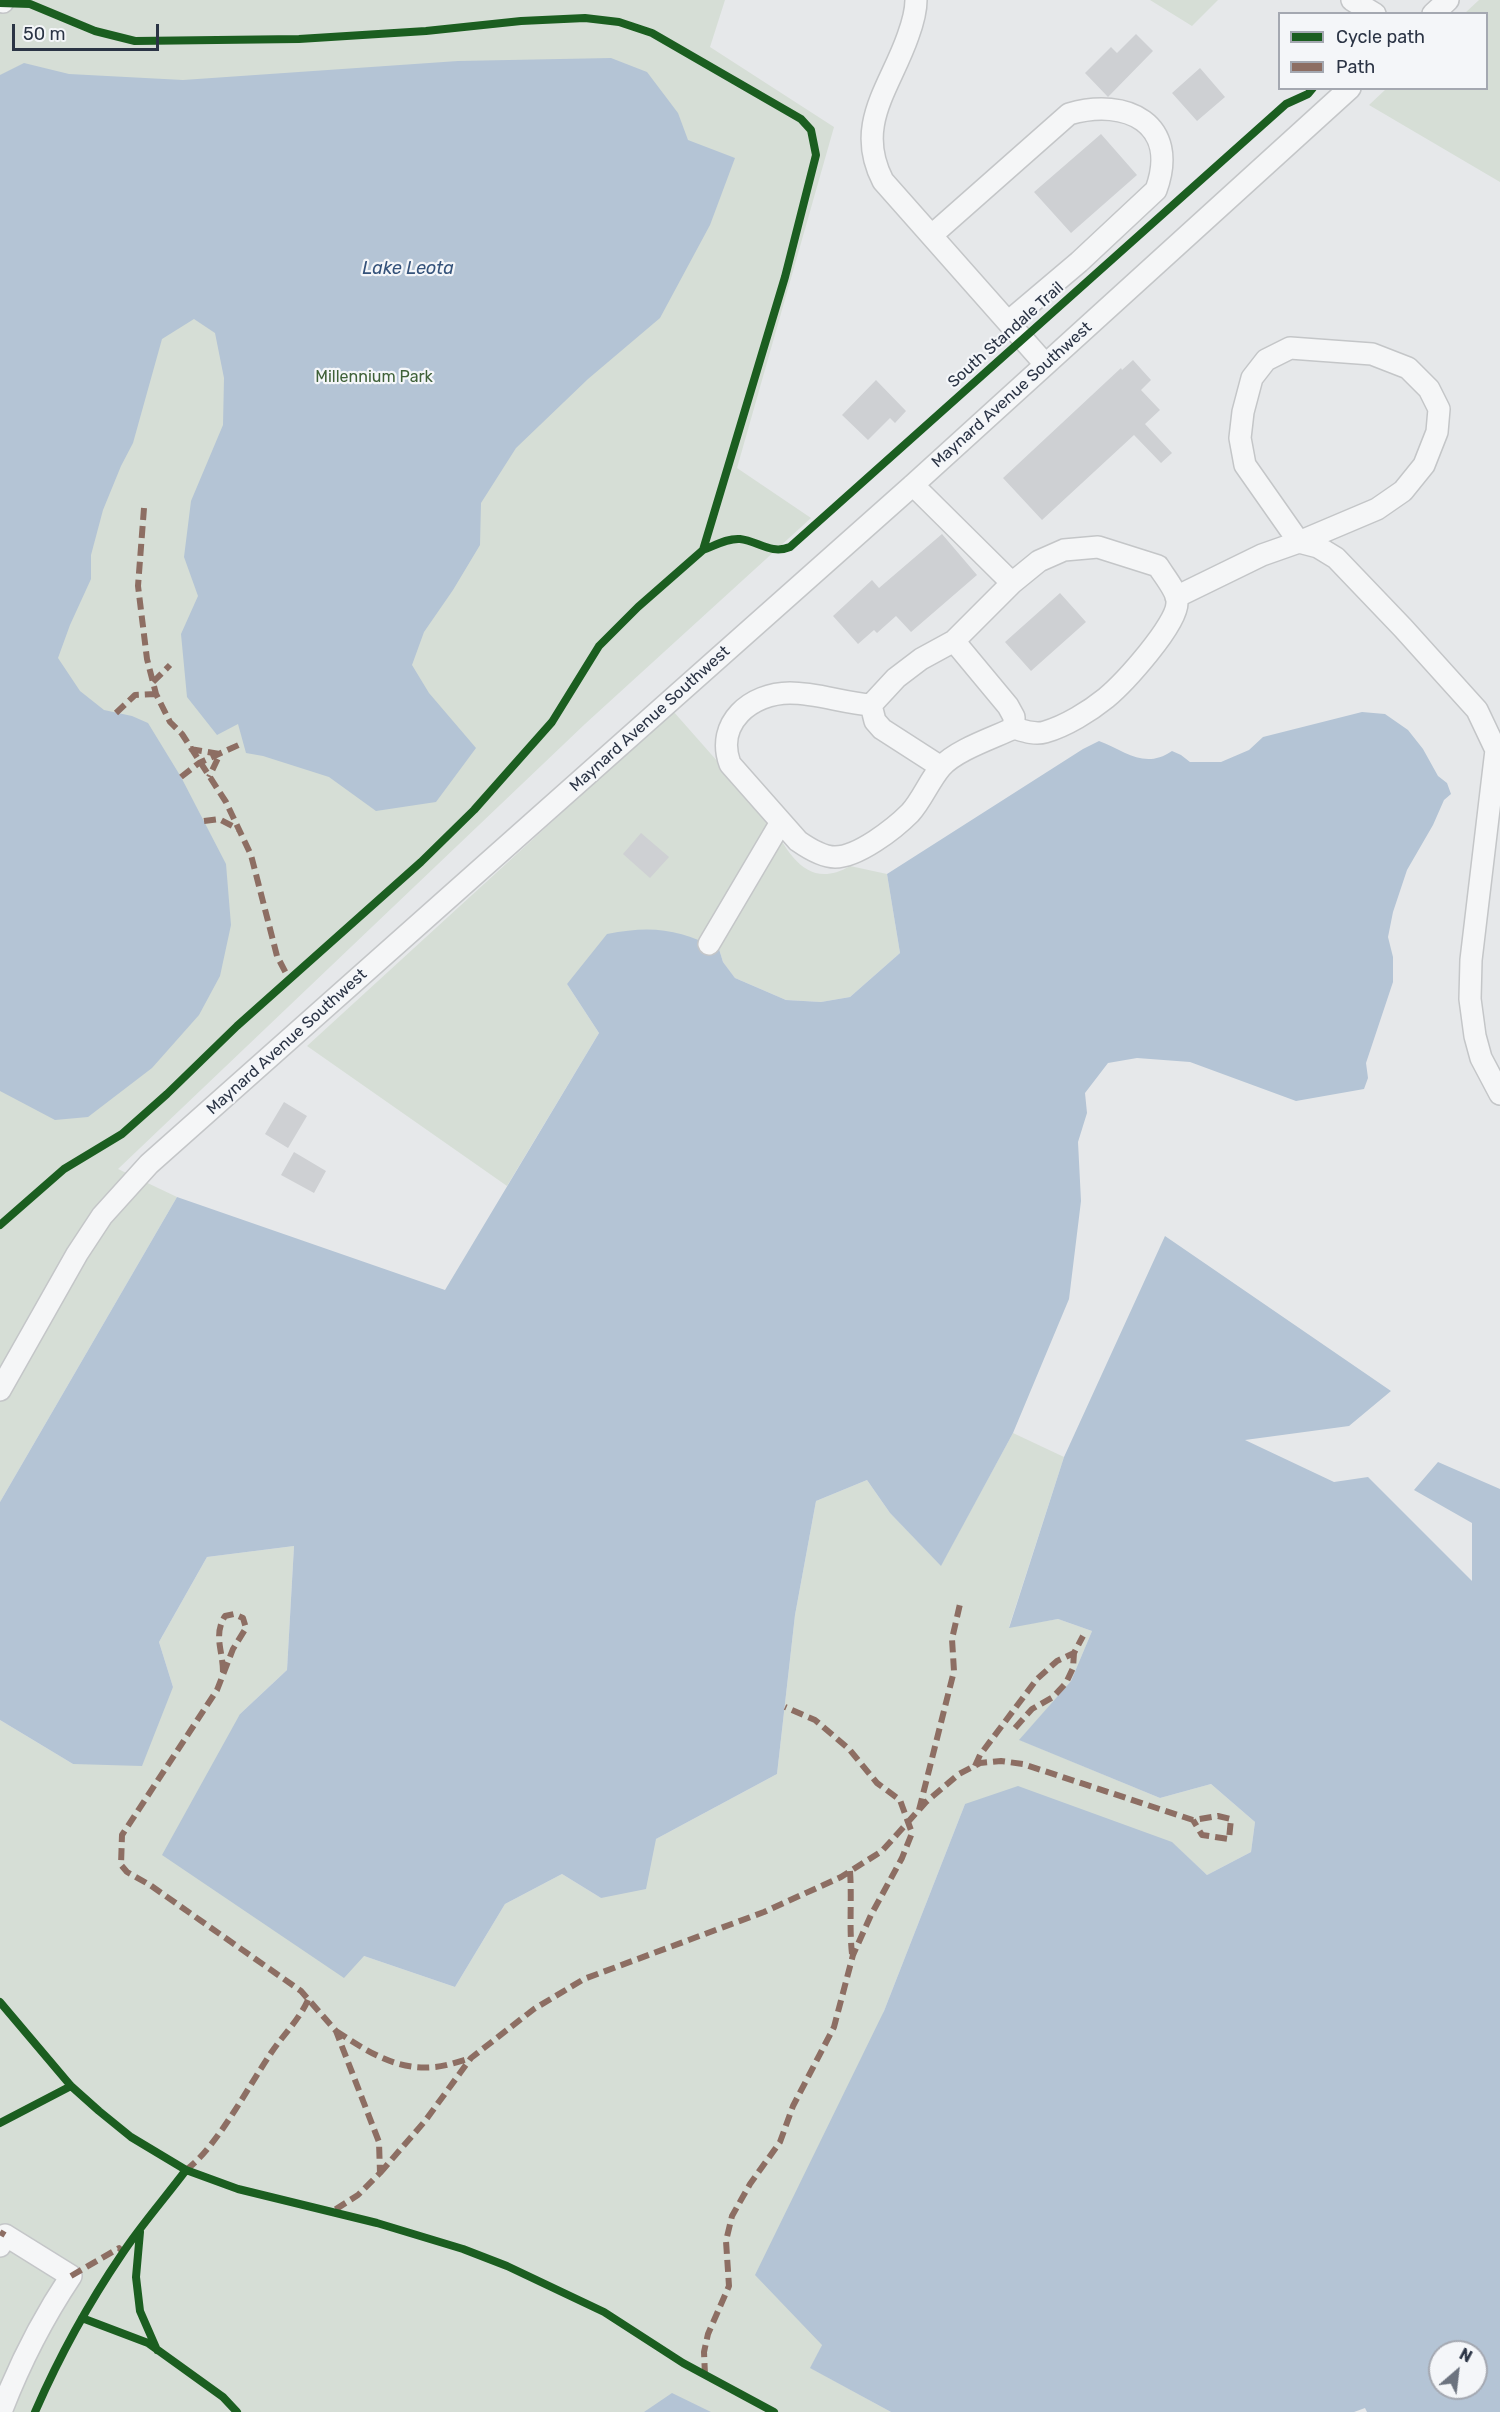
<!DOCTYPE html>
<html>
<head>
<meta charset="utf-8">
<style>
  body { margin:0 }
  #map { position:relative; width:1500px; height:2412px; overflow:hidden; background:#e6e8ea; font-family:Rubik,sans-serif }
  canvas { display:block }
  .legend { position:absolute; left:1278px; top:12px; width:210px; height:78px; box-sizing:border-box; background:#f4f6f9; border:2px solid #a4a8b1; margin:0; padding:8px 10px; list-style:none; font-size:18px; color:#2b3445 }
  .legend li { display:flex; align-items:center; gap:12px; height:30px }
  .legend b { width:30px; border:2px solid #a4a8b1 }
  .north { position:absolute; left:1428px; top:2340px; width:60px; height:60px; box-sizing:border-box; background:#f4f6f9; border:2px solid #a4a8b1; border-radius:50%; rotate:28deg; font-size:16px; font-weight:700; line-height:24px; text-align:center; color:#2b3445 }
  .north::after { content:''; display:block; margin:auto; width:21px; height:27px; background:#6c737f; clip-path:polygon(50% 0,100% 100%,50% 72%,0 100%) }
  .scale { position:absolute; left:12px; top:24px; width:147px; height:27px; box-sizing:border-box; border:3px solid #2b3445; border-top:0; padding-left:8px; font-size:18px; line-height:21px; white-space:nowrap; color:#2b3445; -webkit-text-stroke:4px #f4f6f9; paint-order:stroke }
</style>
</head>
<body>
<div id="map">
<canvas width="1500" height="2412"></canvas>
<ul class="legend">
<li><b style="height:8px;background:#1b5e20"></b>Cycle path</li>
<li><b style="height:8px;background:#8d6e63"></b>Path</li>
</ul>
<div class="north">N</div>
<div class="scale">50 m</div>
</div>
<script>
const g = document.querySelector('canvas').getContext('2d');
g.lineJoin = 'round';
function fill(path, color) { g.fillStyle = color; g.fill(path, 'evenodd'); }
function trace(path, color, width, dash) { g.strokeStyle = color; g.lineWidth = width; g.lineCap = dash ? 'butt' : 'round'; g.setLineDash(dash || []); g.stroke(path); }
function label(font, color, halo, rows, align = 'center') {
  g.font = font + ' Rubik,sans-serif'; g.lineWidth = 4.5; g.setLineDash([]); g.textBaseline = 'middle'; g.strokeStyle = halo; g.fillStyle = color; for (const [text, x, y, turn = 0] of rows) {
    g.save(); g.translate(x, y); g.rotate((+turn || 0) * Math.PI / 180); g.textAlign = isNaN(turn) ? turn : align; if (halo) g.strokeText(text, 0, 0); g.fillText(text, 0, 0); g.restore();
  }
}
fill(new Path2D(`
  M0 0H725L710 47 834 127 737 468 811 518 585 724 118 1169 177 1197 0 1502Z
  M1150 0H1218L1192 26Z
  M1479 0H1500V182L1369 105 1386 89 1486 88V14L1465 13Z
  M673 711 771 822C789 856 809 890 850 866L887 874 900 953 850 997 821 1002 786 1000 735 978 723 962 719 949 567 984 599 1033 507 1186 307 1046Z
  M1013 1433 1064 1457 1009 1627 1058 1619 1092 1631 1071 1681 1020 1740 1160 1798 1211 1784 1255 1822 1251 1852 1207 1875 1171 1842 965 1804 884 2011 822 2345 811 2368 891 2412H0V1720L73 1764 173 1687 159 1642 207 1557 294 1546 287 1670 240 1714 364 1956 455 1987 505 1904 562 1874 601 1898 656 1839 777 1774 795 1615 816 1501 867 1480 890 1513 941 1565Z`), '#d6ded6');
fill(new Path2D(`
  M611 58 647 72 678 113 688 140 735 158 710 225 660 318 588 379 516 448 481 503 480 545 453 590 424 632 412 665 429 693 476 748 436 802 376 811 329 777 263 756 246 753 238 724 217 735 187 697 181 634 198 596 184 557 191 501 223 425 224 378 215 333 194 319 162 339 133 443 121 466 103 510 91 555V579L70 625 58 658 80 691 104 710 132 716 148 723 181 777 226 864 231 925 220 976 199 1015 152 1068 88 1117 55 1120 0 1091V75L24 63 69 74 183 80 458 61Z
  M1362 712 1385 714 1408 730 1423 749 1438 776 1447 783 1451 794 1444 800 1433 825 1407 870 1393 912 1388 937 1393 957V982L1366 1063 1368 1078 1364 1089 1296 1101 1190 1062 1137 1058 1108 1063 1085 1093 1087 1113 1078 1142 1081 1201 1069 1299 1013 1433 941 1566 890 1513 867 1480 816 1501 795 1615 777 1774 656 1839 646 1889 601 1898 562 1874 505 1904 455 1987 364 1956 344 1978 162 1855 240 1714 287 1670 294 1546 207 1557 159 1642 173 1687 142 1766 73 1764 0 1720V1502L177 1197 445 1290 599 1033 567 984 607 934C652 925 678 929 719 949L723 962 735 978 786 1000 821 1002 850 997 900 953 887 874 1083 749 1099 741C1126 751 1144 770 1172 751L1181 755 1190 762H1221L1249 750 1263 737Z
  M1165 1236 1391 1391 1349 1426 1245 1440 1334 1482 1368 1477 1472 1581V1523L1414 1490 1438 1462 1500 1489V2412H1367L1365 2408 1354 2412H891L810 2368 822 2345 755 2275 884 2011 965 1804 1018 1786 1172 1842 1207 1875 1251 1852 1255 1822 1211 1784 1160 1798 1019 1740 1071 1681 1092 1631 1058 1619 1009 1628 1064 1457ZM1440 2352H1476V2388H1440Z
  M672 2393 711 2412H644Z`), '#b4c4d5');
fill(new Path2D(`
  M1136 34 1153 51 1108 97 1085 73 1111 47 1117 53Z
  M1200 68 1225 97 1197 121 1172 93Z
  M1101 134 1137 175 1071 233 1034 192Z
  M1133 360 1151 380 1141 390 1160 410 1145 424 1172 453 1161 463 1134 435 1042 520 1003 478 1121 368 1122 370Z
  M876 380 906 411 895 423 890 418 868 440 842 415Z
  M942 534 977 575 911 632 896 616 877 633 874 630 858 644 833 616 872 580 879 588Z
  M1060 593 1086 622 1031 671 1005 642Z
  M641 833 669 857 650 878 623 854Z
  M284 1102 307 1116 288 1148 265 1134Z
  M294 1152 326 1171 314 1193 281 1175Z`), '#ced0d3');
const minor = new Path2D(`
  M3 0V2
  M916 0C916 12 912 25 908 36 890 88 854 125 883 181L1045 364
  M1352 0 1375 14
  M1433 14 1448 0
  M932 235 1069 114C1127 97 1180 124 1156 190L1079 262 1008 322
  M913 485 1012 583
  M1098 547 1158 566C1164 576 1178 592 1177 603 1177 625 1124 683 1106 698 1090 711 1066 726 1045 732 1035 735 1024 731 1014 728 993 738 956 750 941 767 929 781 922 800 910 813 894 829 858 857 835 857 822 857 808 848 798 841L730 764C715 723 751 693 790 693 817 693 844 703 871 705L896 678 921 659 954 641 1012 583 1039 561 1064 550Z
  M1176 597 1262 555 1299 542 1377 509 1403 491 1424 465 1437 432 1439 409 1429 389 1408 368 1372 354 1290 348 1266 360 1252 378 1243 412 1240 438 1245 465 1299 542 1318 547 1336 558 1403 628 1477 710 1496 750 1471 960 1470 999 1475 1036 1481 1058 1500 1094
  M954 641 1008 706 1014 717V728
  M871 705 875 721 882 729 941 767
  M709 944 781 822
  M0 1390 77 1254 102 1216 149 1164 913 485 1350 88
  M0 2246 5 2235 71 2276C43 2318 19 2365 1 2412`);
trace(minor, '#c4c6c8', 24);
trace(minor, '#f5f6f7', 21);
trace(new Path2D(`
  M144 508 138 586 147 659 156 694 170 722 182 734 226 802 251 855 277 956 289 979
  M153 682 170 665
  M116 713 135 695 156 694
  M190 749 220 754 209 777
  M181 777 199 763 243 743
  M204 821 219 819 238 829
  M223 1672C223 1651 213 1635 225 1616L234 1614 243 1618 246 1628 233 1649 217 1690 122 1835 121 1865 127 1872 150 1885 301 1991 336 2031 379 2142 380 2173 358 2195 333 2211
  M1015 1728 1032 1709 1053 1697 1066 1683 1073 1668 1074 1653
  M975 1766 980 1755 1037 1679 1057 1661 1074 1653 1083 1636
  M919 1810 954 1671 952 1639 960 1604
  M850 1871C852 1899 849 1926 852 1954
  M336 2031C367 2051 396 2071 435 2067 447 2066 460 2061 471 2058
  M186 2170C217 2147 248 2087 271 2053 283 2035 299 2020 308 2000
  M380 2173 425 2121 471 2058 534 2009 584 1979 764 1912 841 1877 882 1851 926 1802 959 1774 980 1763 1001 1761 1023 1764 1193 1820 1218 1816 1231 1819 1229 1839 1202 1835 1193 1820
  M0 2232 5 2235
  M71 2276 119 2248 123 2252
  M705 2375 704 2352 708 2334 729 2286 726 2241 732 2216 750 2184 780 2142 793 2106 834 2027 853 1955 871 1915 902 1858 912 1833 900 1800 877 1783 849 1749 815 1720 785 1707`), '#8d6e63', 6, [12, 6]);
trace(new Path2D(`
  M0 3 30 4 95 31 135 41 299 39 426 31 521 21 585 18 619 22 652 33 801 119 811 130 816 155 785 277 703 550 638 607 599 646 552 722 474 810 421 862 237 1026 167 1094 122 1134 64 1169 0 1225
  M703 550C714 546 727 538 740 539 758 541 771 555 790 547L1286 104 1308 94 1313 88
  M0 2002 71 2086 99 2111 131 2137 186 2170 238 2189 377 2223 463 2249 507 2266 604 2312 683 2363 774 2412
  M0 2123 71 2086
  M140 2232 136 2277 140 2311 157 2350
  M82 2318 148 2343 223 2397 237 2412
  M35 2412C59 2357 88 2304 122 2254 141 2225 165 2198 186 2170`), '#1b5e20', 8);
label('16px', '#2b3445', '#f4f6f9', [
  ["South Standale Trail",1006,335,-42],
  ["Maynard Avenue Southwest",1012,395,-42],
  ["Maynard Avenue Southwest",650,719,-42],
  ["Maynard Avenue Southwest",287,1042,-42]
]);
label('16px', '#3f6138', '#f4f6f9', [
  ["Millennium Park",374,377]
]);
label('italic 18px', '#34527a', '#f4f6f9', [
  ["Lake Leota",408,269]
]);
</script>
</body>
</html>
